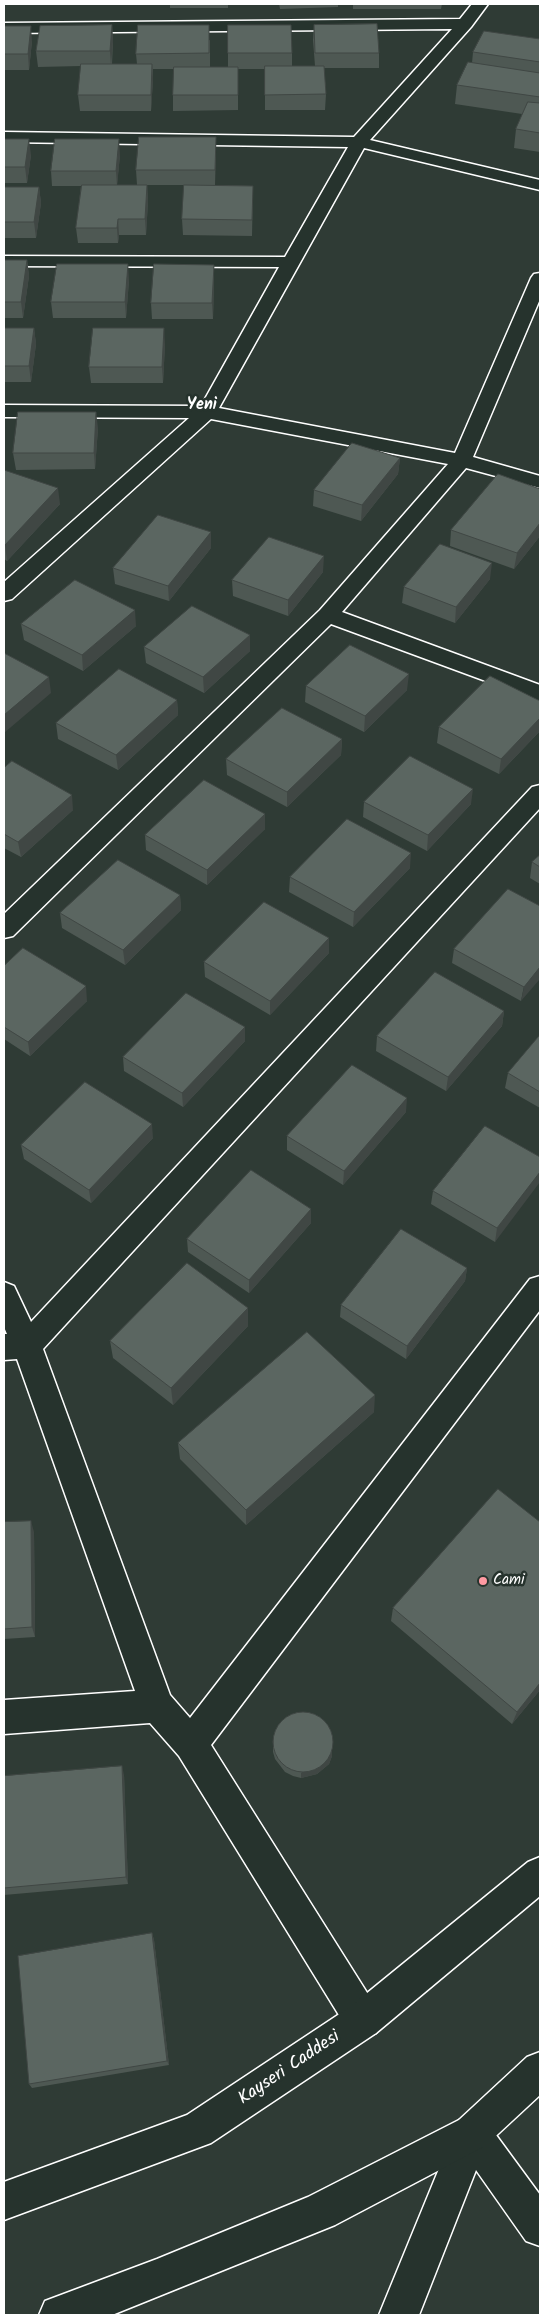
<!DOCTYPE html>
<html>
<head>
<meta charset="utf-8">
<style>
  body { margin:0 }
  #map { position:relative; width:544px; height:2319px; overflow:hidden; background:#2f3b35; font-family:Kalam,sans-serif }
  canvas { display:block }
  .frame { position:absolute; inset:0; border:5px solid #fff; pointer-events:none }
</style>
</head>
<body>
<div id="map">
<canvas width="544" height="2319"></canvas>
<div class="frame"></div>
</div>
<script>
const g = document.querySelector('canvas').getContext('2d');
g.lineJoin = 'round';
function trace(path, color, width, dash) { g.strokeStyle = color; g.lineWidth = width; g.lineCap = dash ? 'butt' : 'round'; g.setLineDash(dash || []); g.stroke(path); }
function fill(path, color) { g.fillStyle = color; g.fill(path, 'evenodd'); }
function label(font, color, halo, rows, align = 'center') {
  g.font = font + ' Kalam,sans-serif'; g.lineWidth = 5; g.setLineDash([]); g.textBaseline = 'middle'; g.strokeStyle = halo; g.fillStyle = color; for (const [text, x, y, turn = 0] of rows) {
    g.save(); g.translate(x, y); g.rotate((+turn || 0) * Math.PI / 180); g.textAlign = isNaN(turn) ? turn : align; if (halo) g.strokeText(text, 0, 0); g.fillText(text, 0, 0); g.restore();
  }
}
const street = new Path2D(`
  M472 4H488L471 27 370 140 540 180V190L364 148 219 408 455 453 531 278 534 274 540 273V299L473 457 540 476V488L466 468 342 612 540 685V701L331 624 13 936 4 938V914L320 610 448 464 211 419 12 599 4 601V582L189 418 4 417V405L201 406 279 267 4 266V256L285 257 348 147 4 142V132L354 137 452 29 4 33V23L460 19Z
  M540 785V808L43 1349 170 1695 190 1718 530 1279 540 1276V1310L211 1745 376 2007 381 2020 376 2033 363 2038 350 2033 179 1756 150 1723 4 1734V1700L135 1691 17 1359 4 1360V1334H7L4 1327V1282L14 1286 31 1322 532 787Z
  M472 2114 485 2120 540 2195V2246L526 2241 476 2170 419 2315H379L459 2120Z`);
const primary = new Path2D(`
  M540 1857V1896L376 2033 211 2143 4 2220V2182L187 2115 350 2007 528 1862Z
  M540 2052V2095L485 2146 335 2225 112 2315H39L45 2301 157 2259 308 2197 459 2120 527 2057Z`);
trace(street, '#fff', 3);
trace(primary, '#fff', 3);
fill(street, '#26332d');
fill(primary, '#26332d');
fill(new Path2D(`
  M170 4H228V8H170Z
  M279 4H338V7L280 9Z
  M353 4H442L441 9H353Z
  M112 25 113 41 112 64H137L136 54 210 40V67H228V25L292 53V66H315L313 40 314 25 379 53V68H324L326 94 325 110H265V69H238V110L173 111V95L174 69H153V79L151 111H80L78 95 81 66 38 67 36 51Z
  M4 26 32 41 29 70H4Z
  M540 39V152L514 148 516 129 522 114 455 104 457 85 472 63 473 52Z
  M216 137 215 185 253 186 252 236 183 235 182 219 184 185H147L148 201 146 235H119L118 243H78L76 228 81 186H52L51 171 120 155 117 185H137L136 170Z
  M4 139 31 155 27 183H4Z
  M4 187H39L41 203 36 238H4Z
  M4 260H27L29 276 23 318H4Z
  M214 265V280L213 319H152L151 303Z
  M129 280 126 318H53L51 302Z
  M4 328H34L36 344 31 382H4Z
  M165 344 163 383H91L89 367Z
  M98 428 95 469 16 470 13 453Z
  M400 458 398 474 361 521 313 506 314 490Z
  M4 470 60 504 7 561 4 559Z
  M540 489V536L514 569 450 546 451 530Z
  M211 548 169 601 115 584 113 568Z
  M323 572 288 616 233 596 232 580Z
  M490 579 455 623 402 603 404 587Z
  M21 624 136 626 83 671 24 640Z
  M250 635V651L204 693 146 663 144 647Z
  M306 686 407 690 364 732 305 702Z
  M177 700 178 715 118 770 58 739 56 723Z
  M540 701V731L499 774 437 743 439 727Z
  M342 739 341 755 287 807 227 775 226 759Z
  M4 768 73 810 21 857 4 848Z
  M364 802 471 804 427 851 363 817Z
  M265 814V829L207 885 146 850 145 835Z
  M540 855V884L530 878 532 862Z
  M410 868 353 927 289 892 290 877Z
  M180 895 181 910 125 965 62 928 60 913Z
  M540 906 521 1001 452 963 454 949Z
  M329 953 270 1015 205 977 204 962Z
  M4 966 87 1001 30 1056 4 1039Z
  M504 1011 502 1026 446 1091 376 1051 377 1036Z
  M245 1027V1041L183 1107 124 1071 123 1057Z
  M540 1035V1108L505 1088 508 1073Z
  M406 1112 343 1185 287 1150V1136Z
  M153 1138 91 1203 24 1159 21 1145Z
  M540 1157 495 1242 431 1204 433 1191Z
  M311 1223 249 1293 188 1252 187 1239Z
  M467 1268 465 1281 406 1359 340 1317 341 1305Z
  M248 1308V1326L173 1405 113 1358 110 1341Z
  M374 1412 246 1525 180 1459 178 1443Z
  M4 1522 34 1532 35 1637 4 1639Z
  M393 1608 540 1690 512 1724 391 1621Z
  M273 1747 332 1751V1756L329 1764 317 1774 301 1778 293 1776 285 1772 275 1759 273 1752Z
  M124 1775 128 1884 4 1895V1776Z
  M152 1933 154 1940 169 2065 32 2088 29 2084Z`), '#4e5853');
fill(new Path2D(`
  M112 25 113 41 111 66 110 51Z
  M31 26 32 41 29 70 28 54Z
  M152 64 153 79 151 111V95Z
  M216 137V153L215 186V170Z
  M29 139 31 155 27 183 25 167Z
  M119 139 120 155 117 186 116 171Z
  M147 185 148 201 146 235 145 219Z
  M39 187 41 203 36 238 34 222Z
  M118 219 119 235 118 243 117 228Z
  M27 260 29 276 23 318 21 302Z
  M128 264 129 280 126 318 125 302Z
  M214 265V280L213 319 212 303Z
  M34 328 36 344 31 382 29 366Z
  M164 328 165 344 163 383 162 367Z
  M96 412 98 428 95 469 94 453Z
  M400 458 398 474 361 521 362 505Z
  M58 488 60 504 7 561 5 545Z
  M540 523V536L514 569 517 553Z
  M211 532V548L169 601 168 586Z
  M324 556 323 572 288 616V600Z
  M492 563 490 579 455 623 456 607Z
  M135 610 136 626 83 671 82 655Z
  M250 635V651L204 693 203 677Z
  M409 674 407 690 364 732 365 716Z
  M49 677 51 693 4 733V715Z
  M177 700 178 715 118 770 116 755Z
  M540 718V731L499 774 501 759Z
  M342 739 341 755 287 807V792Z
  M473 789 471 804 427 851 428 835Z
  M72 795 73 810 21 857 18 842Z
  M265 814V829L207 885V870Z
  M411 853 410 868 353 927 354 912Z
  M180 895 181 910 125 965 123 950Z
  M329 938V953L270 1015V1001Z
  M540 967V979L521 1001 524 987Z
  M86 986 87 1001 30 1056 28 1042Z
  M504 1011 502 1026 446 1091 448 1077Z
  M245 1027V1041L183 1107 182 1093Z
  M407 1098 406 1112 343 1185 344 1171Z
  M152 1124 153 1138 91 1203 89 1190Z
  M540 1172V1182L495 1242 497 1228Z
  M311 1209V1223L249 1293V1280Z
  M467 1268 465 1281 406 1359 407 1346Z
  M248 1308V1326L173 1405 171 1388Z
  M375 1395 374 1412 246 1525V1510Z
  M31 1521 34 1532 35 1637 32 1627Z
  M540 1683V1690L512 1724 517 1712Z
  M332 1751V1756L329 1764 317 1774 301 1778V1773Z
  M122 1766 124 1775 128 1884 126 1877Z
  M152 1933 154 1940 169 2065 167 2061Z`), '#404744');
const building = new Path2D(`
  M377 24 379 53H315L314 25Z
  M112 25 110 51H36L40 26Z
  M138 25H209V53L136 54Z
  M228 25H291L292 53H228Z
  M4 26H31L28 54H4Z
  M484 31 540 39V62L473 52Z
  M468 62 540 73V97L457 85Z
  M81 64H152L151 95H78Z
  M265 66H324L326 94 265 95Z
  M174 67H238V95H173Z
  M528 102 540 103V133L516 129Z
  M139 137H216L215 170H136Z
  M4 139H29L25 167H4Z
  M55 139H119L116 171H51Z
  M82 185H147L145 219H118L117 228H76Z
  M184 185 253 186 252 220 182 219Z
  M4 187H39L34 222H4Z
  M4 260H27L21 302H4Z
  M57 264H128L125 302H51Z
  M154 264 214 265 212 303H151Z
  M4 328H34L29 366H4Z
  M93 328H164L162 367H89Z
  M18 412H96L94 453H13Z
  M352 443 400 458 362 505 314 490Z
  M4 470 58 488 5 545 4 544Z
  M498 474 540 489V523L517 553 451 530Z
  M158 515 211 532 168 586 113 568Z
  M269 537 324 556 288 600 232 580Z
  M440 544 492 563 456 607 404 587Z
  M75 580 135 610 82 655 21 624Z
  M192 606 250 635 203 677 144 647Z
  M350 645 409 674 365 716 306 686Z
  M4 653 49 677 4 715Z
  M119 669 177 700 116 755 56 723Z
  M490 676 540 701V718L501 759 439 727Z
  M282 708 342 739 287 792 226 759Z
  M410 756 473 789 428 835 364 802Z
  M12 761 72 795 18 842 4 834V768Z
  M204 780 265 814 207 870 145 835Z
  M347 819 411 853 354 912 290 877Z
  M540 855V867L532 862Z
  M118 860 180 895 123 950 60 913Z
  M508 889 540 906V967L524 987 454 949Z
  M264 902 329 938 270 1001 204 962Z
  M23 948 86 986 28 1042 4 1027V966Z
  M435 972 504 1011 448 1077 377 1036Z
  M186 993 245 1027 182 1093 123 1057Z
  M540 1035V1092L508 1073Z
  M352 1065 407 1098 344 1171 287 1136Z
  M85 1082 152 1124 89 1190 21 1145Z
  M485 1126 540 1157V1172L497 1228 433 1191Z
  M251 1170 311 1209 249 1280 187 1239Z
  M401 1229 467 1268 407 1346 341 1305Z
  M187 1263 248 1308 171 1388 110 1341Z
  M307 1332 375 1395 246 1510 178 1443Z
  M498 1489 540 1522V1683L517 1712 393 1608Z
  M31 1521 32 1627 4 1629V1522Z
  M273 1742a30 30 0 1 1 60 0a30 30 0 1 1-60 0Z
  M122 1766 126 1877 4 1888V1776Z
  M152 1933 167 2061 29 2084 18 1956Z`);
fill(building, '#5b6661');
trace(building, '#404744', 1);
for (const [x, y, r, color] of [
  [483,1581,5,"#ff9aa2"]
]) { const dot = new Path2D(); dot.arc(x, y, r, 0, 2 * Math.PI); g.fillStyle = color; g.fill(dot); trace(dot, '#26332d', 2); }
label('15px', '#fff', '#26332d', [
  ["Cami",493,1581]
], 'left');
label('bold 16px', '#fff', '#26332d', [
  ["Yeni",202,406]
]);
label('18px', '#fff', '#26332d', [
  ["Kayseri Caddesi",290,2069,-34]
]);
</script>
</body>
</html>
